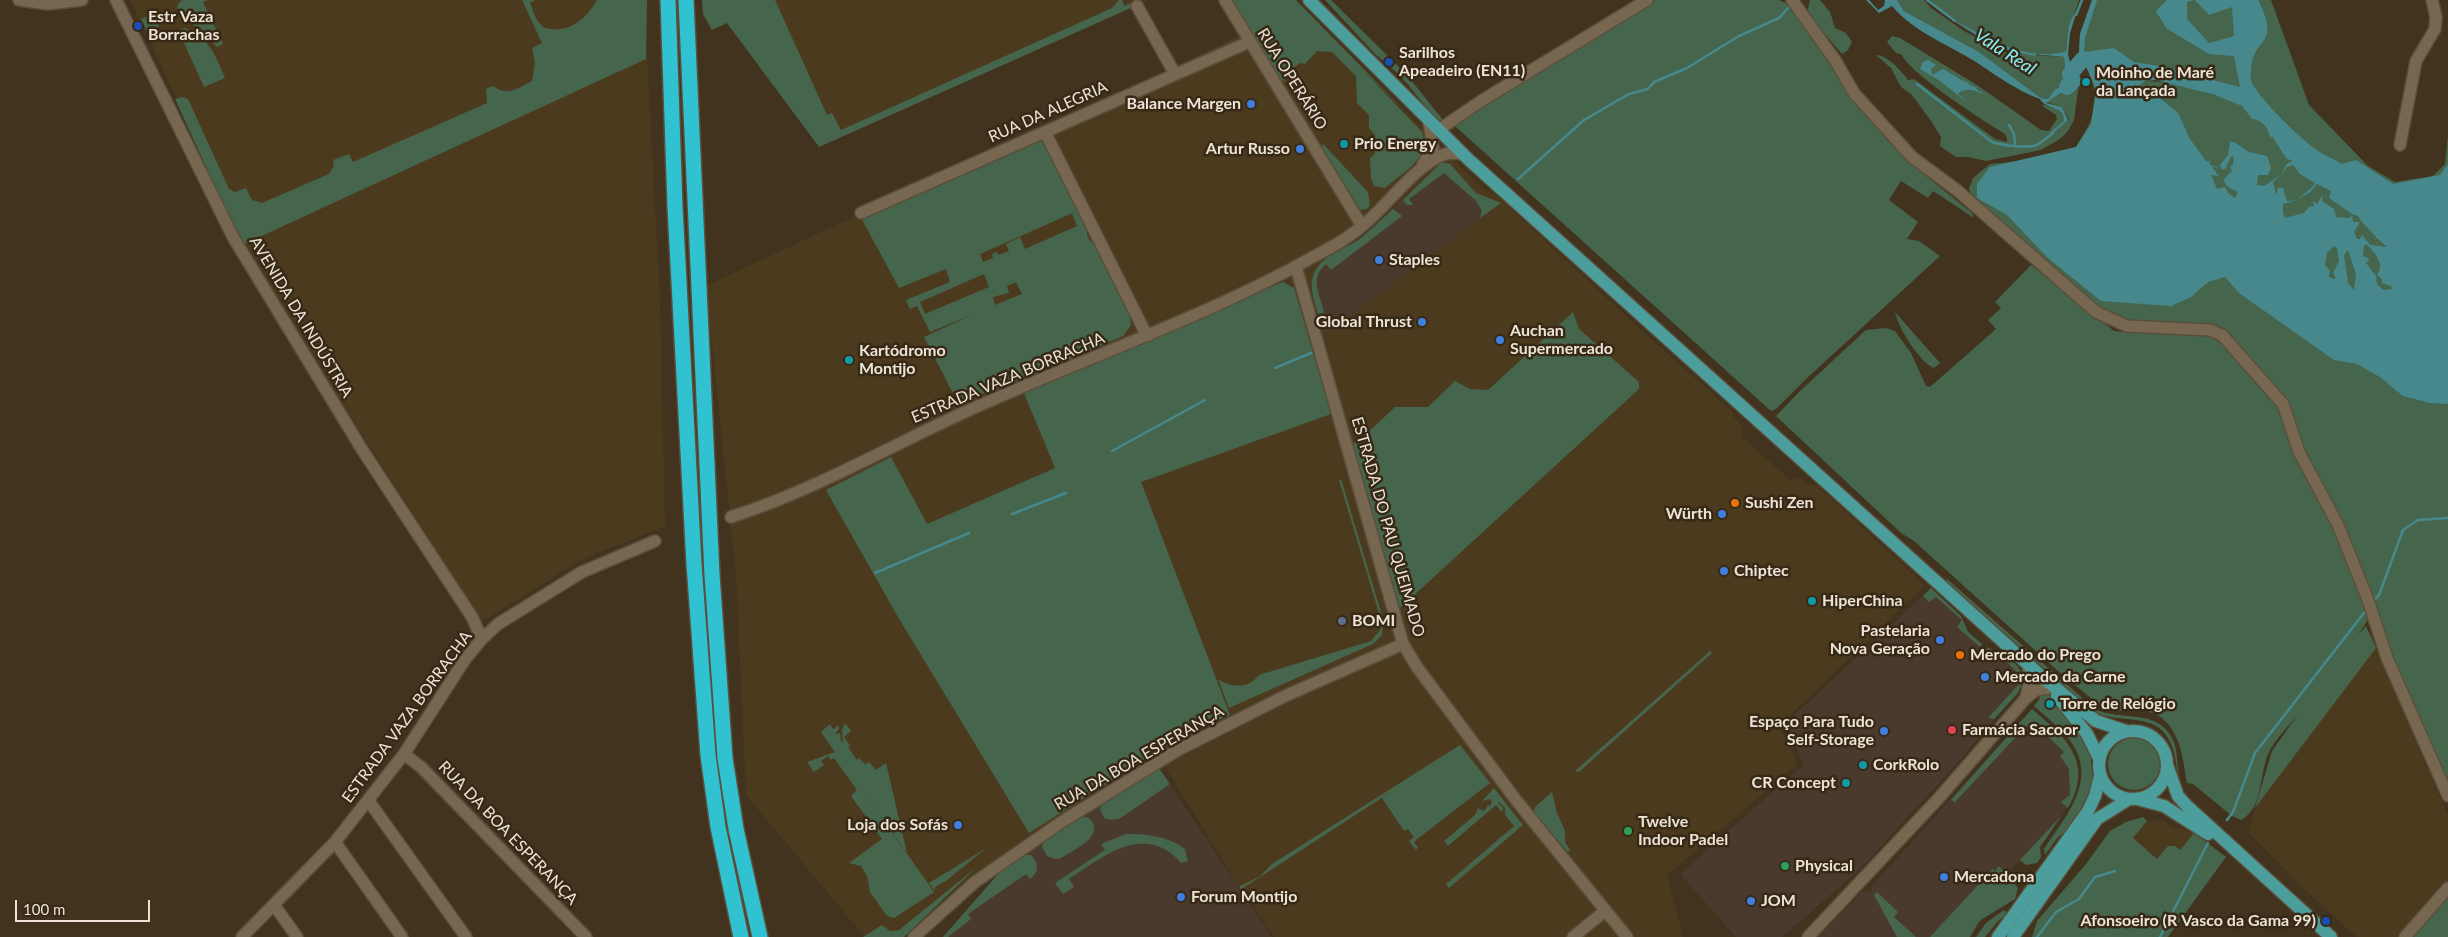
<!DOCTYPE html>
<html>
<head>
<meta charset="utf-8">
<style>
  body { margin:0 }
  #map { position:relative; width:2448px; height:937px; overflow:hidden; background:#41331e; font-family:Lato,sans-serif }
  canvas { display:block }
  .scale { position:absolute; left:15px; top:900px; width:135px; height:22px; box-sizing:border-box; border:2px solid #ece3d6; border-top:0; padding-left:6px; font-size:15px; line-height:18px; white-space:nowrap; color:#ece3d6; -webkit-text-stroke:4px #372915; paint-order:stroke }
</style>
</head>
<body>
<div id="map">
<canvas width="2448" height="937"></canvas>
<div class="scale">100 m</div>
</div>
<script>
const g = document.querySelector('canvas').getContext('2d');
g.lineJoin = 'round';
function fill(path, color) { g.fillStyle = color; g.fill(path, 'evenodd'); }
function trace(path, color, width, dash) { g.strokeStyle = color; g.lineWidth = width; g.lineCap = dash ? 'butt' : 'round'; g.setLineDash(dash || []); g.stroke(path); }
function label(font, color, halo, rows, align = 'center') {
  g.font = font + ' Lato,sans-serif'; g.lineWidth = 5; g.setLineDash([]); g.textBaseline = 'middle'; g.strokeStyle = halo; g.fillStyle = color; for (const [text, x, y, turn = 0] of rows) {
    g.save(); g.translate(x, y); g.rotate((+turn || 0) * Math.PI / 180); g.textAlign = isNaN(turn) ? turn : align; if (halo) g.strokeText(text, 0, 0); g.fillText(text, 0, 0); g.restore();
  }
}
fill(new Path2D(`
  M1432 170 1442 171 1488 212 1323 336 1312 282 1322 262 1370 230Z
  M1931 588 1961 616 1968 632 1985 647 2004 653 2019 667 2022 686 1960 760 1860 869 1782 937H1736L1680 874 1804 764 1784 725Z
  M2032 709 2067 742 2076 758 2078 779 2073 799 2040 847 2041 857 2037 863 2026 865 2020 860 2007 874 2018 888 2015 899 1983 918 1970 937H1818L1862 892H1869L1872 889 1871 887Z
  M1158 767 1272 937H943L1013 857Z`), '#4a3a2e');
fill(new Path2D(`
  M130 0H644L660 301 665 526 581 560 482 622 359 429 245 242Z
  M702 0H1149L819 147 727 23 712 30Z
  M1294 1 1469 175 1484 189 1498 197 1639 328 1733 412 1734 418 1744 428 1742 437 1790 480 1801 478 1809 485 1815 484 1925 585 1779 726 1798 764 1667 875 1683 937H1274L1241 890 1156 752 887 937H865L746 795 736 575 706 286 1237 37 1263 34ZM1432 170 1442 171 1488 212 1323 336 1312 288 1316 269 1370 230Z
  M2366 626 2448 816V880L2397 937H2357L2305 890 2248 832 2272 751Z
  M2161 819 2173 828 2191 831 2194 833 2180 850 2157 859 2133 838 2147 821 2150 823Z`), '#4c3a1e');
fill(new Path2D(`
  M182 0H208L203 2 223 44 217 47 200 28 180 19 177 6Z
  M522 0H535L530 3C533 10 535 19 540 24 543 28 546 28 550 29 572 32 587 17 597 0H647L646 59 242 245 175 99 182 97 188 99 229 189 235 192 246 188 252 200 262 203 329 174 334 166 333 160 349 154 353 162 487 103 486 89 493 86C507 97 518 88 532 81L535 63 532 48 542 43Z
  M702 0H775L827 115 832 113 841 130 1112 8 1119 0H1122L1124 6 1131 3 1133 7 819 147 727 23 712 30 703 14Z
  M1230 0H1296L1413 119 1361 68 1422 132C1433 157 1401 174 1385 188L1374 186 1371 178 1370 158 1375 154V135L1369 128V115L1357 103 1356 76 1332 52 1317 51 1305 64 1300 63 1294 68 1296 72 1289 77 1280 73 1286 81 1279 80Z
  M1325 0H1331L1407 75 1443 120 1439 123C1422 104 1409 82 1389 66L1391 63 1387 59 1385 62 1376 55Z
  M1655 0H1779L1786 3 1887 140 1926 176 1972 213 1974 218 1933 191 1928 198 1901 181 1889 200 1918 222 1907 239 1919 241 1940 256 1806 379 1776 409 1771 411 1456 127 1455 124 1526 77Z
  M1810 0H1820L1830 12 1835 28 1846 33 1852 42 1848 50 1842 54 1807 13Z
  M1897 0H1924L1931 8 1964 31 2008 53 2064 57 2065 69 2070 76V82L2054 90 2048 99 2041 98 1979 52 1904 11Z
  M1929 0H2079L2068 34 2067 50C2039 71 1948 24 1929 0Z
  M2092 0H2271L2309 105 2368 166 2395 182 2433 176 2445 164 2448 135V241L2404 240 2255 92 2079 51 2080 34Z
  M159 12 162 16 158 28 148 33 141 19Z
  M185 28C209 36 216 57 225 78L204 87 180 34 182 29Z
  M1892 36 1900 38 1977 85 2041 130 2049 131 2057 119 2056 115 2044 107 2042 104C2053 108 2061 108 2065 120L2059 127 2050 133 2051 135 2069 119 2062 107 2046 102 2075 83H2079L2074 120 2068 131 2060 139 2041 150 1986 161 1968 157H1956L1940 146 1941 137 1931 121 1912 95 1901 87 1891 68 1876 55C1889 56 1900 70 1908 80L1914 79 1995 139 2007 142V139L2005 134C1981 119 1913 76 1901 54L1896 53 1887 42Z
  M2089 74 2139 86 2144 81 2169 82 2235 101 2448 255V788L2399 675 2375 609 2358 635 2366 626 2376 648 2255 808 2272 751 2299 713C2290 725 2277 737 2270 750 2258 772 2265 807 2241 820L2232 816 2193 784 2187 783C2182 753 2179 717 2143 710 2130 708 2118 713 2104 709L2057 670 1914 541 1901 533 1776 416 1800 391 1866 330 1886 328 1895 331 1911 353 1926 386 1930 387 1996 329 1988 320 2001 308 1995 302 2031 265 2114 331C2143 335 2173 330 2202 334 2224 337 2265 385 2278 403 2289 419 2297 438 2306 454L2293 413 2287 403 2213 326 2131 322 2104 311 1973 201 1969 188 1973 178 1990 164 2020 161 2076 147C2092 122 2102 102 2089 74Z
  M1036 138 1044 141 1087 229V235L1090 241 1094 242 1130 317 1131 325 1123 336 1051 367 1044 366 1042 371 958 403 924 337 976 313 930 332 917 306 910 309 906 300 950 282 946 269 899 288 859 214ZM1075 212 1072 214 1077 226 1025 249 1020 237 1006 244 1009 251 998 255 997 252 992 254 993 258 983 262 980 254ZM984 274 989 287 925 314 920 302ZM1016 282 1022 294 995 305 993 297 1009 293 1007 286Z
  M1323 144 1368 192 1370 205 1367 209 1360 210 1354 204 1353 198 1321 146Z
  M1442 162 1450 164 1476 193 1501 203 1480 218 1482 211 1476 201 1444 173 1409 199 1413 205H1407L1403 200Z
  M1393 209 1402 216 1331 270 1326 264C1308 280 1321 295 1324 313L1318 314C1315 302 1309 288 1313 276 1319 256 1346 249 1361 238 1372 229 1382 219 1393 209Z
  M1283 282 1294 288 1331 414 1141 482 1230 715 1181 736 1029 833 898 617 826 490 891 457 927 524 1055 468 1023 391Z
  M1573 312 1579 329 1639 382V389L1400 608 1352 444 1361 439 1395 407H1428L1455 381 1470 389 1488 390Z
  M1895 312 1940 363 1934 368C1919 362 1898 327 1895 312Z
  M1341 479 1383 619 1382 635 1373 644 1229 708 1218 679C1231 688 1249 689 1259 675L1371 641 1380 630 1381 620 1339 480Z
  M1947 579 2095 709C2121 722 2160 707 2174 742 2179 756 2176 772 2182 785L2181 786C2176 772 2177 757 2171 744 2157 709 2118 726 2092 711L1945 581Z
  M1931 588 1961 616 1968 632 1982 644 1980 647 1957 627 1962 620 1936 597 1929 602 1923 596Z
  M1985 647C2003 653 2016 660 2024 677L2018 693 1994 719 1988 718 2020 683 2014 678 2018 673 1996 652 1991 657 1983 650Z
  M1710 651 1712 653 1579 772 1575 771Z
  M2037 694H2049L2066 713 2090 750 2093 785 2092 794 2072 827 2058 837 2045 855 2044 849C2069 812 2103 774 2063 732 2054 723 2044 715 2034 706L2040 698Z
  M2032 709C2065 737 2095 762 2068 808L2061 802 2070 795 2069 769 2060 756 2064 752 2037 726 2032 730 2026 726 1955 802 1951 800Z
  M845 723 851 731 844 737 850 745 848 747 857 760 859 758 865 764 869 762 876 770 886 763 907 853 854 779 934 892 894 918 887 916 870 892 867 876 861 866 849 863 882 839 851 796 857 790 834 758 831 760 828 756 821 761 824 765 814 772 807 762 835 752 821 732 830 724 833 729 839 725V729L835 734 840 733 841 741 843 743 842 730Z
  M2108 764a26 26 0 1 1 52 0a26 26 0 1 1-52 0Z
  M1460 745 1490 783 1416 840 1414 843 1418 847 1416 850 1409 841 1414 837 1408 829 1404 831 1382 798 1403 784 1240 890V886L1259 877 1272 864Z
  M1158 767 1170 784 1119 819 1111 820 1104 818 1100 809 1102 802Z
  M1494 788 1523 825 1449 888 1446 884 1514 826 1505 815V808L1499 802 1498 803 1503 808 1502 812 1496 805 1448 846 1444 841 1475 815 1479 806V809L1484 811 1488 805 1490 806 1492 802 1490 799 1482 801Z
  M1552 792 1557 813 1565 831V842L1570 850 1568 852 1534 813 1535 807Z
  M2062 815 2040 847 2041 857 2037 863 2026 865 2020 860Z
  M1082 816 1089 818C1107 836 1073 850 1061 858L1055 859 1047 856 1042 847 1044 838 1075 818Z
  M2143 817 2147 821 2133 838 2157 859 2168 846H2175L2180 850 2194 833 2226 857 2168 937H2032L2037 921 2086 864 2110 831 2126 822Z
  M1126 834C1147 834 1168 836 1185 849L1188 861 1181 863C1145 821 1103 857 1069 879L1074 887 1063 894 1055 883 1105 850 1101 844Z
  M985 849 946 881 935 887V891L929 883Z
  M1021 855H1031C1039 863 1039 872 1030 879L1026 874 968 914 971 919 948 937H943L1000 872Z
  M1999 866 2018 888 2015 899 1979 921 1970 937H1930L1993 869 1995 871Z
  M977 867 904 937H863L882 925 890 931 899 930Z
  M1877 892 1898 912 1894 917 1916 937H1897L1874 895Z
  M2448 895V937H2411Z
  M2004 910 2008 914 1998 921 1985 937H1976L1986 923Z`), '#45664c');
fill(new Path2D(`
  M1866 0H1869L1878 10 1884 6 1885 0H1897L1904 11 1979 52 2041 98 2048 99 2054 90 2070 82V77L2065 69 2064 57 2036 54V56C1998 51 1982 39 1951 19 1983 35 2012 55 2049 54 2055 53 2062 54 2067 50 2067 37 2068 20 2077 11L2070 33 2068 54 2075 83 2046 103 2062 107 2068 120 2051 135 2050 133 2064 121C2064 105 2046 110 2040 99 2016 90 1997 76 1976 62 1947 44 1914 32 1892 6L1879 13Z
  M2092 0H2097L2085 38 2084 52 2114 48 2134 62 2159 66 2240 87 2234 56 2209 54 2166 28 2156 11 2167 0H2194L2187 2V19L2209 43 2234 36 2232 7 2209 15 2195 0H2258C2282 48 2253 35 2251 70 2250 74 2251 82 2253 85 2263 102 2302 140 2318 151 2325 156 2334 159 2342 164L2356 160 2393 184 2440 175 2448 164V404L2430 403 2403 396 2380 377 2357 364 2334 360 2239 293 2225 277 2208 282 2191 297 2171 306 2101 301 2048 258 2007 215 1977 198V184L1990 167 2076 147 2091 124 2096 89 2079 51 2080 34ZM2156 80 2215 95 2242 106 2252 119C2264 120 2268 129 2271 139L2272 136 2286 158 2292 161 2286 165 2282 174 2287 167 2293 165 2300 174 2315 183C2311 190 2305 192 2299 199L2310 192 2317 184 2331 191 2329 198 2352 214 2358 216C2362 224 2370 229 2376 237L2375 240 2377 238 2387 247 2370 245 2362 235 2360 239H2357L2354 232 2360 222H2353L2352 215 2350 218 2336 217 2334 209 2322 201 2323 195 2317 204 2313 201 2314 206 2309 207 2304 213 2285 218 2283 213V204L2297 200 2287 201 2283 188H2278L2276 195 2273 182 2281 175 2264 186 2257 185 2258 175H2268L2271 168 2267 156 2249 152 2234 142H2230L2228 155 2220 165 2222 170 2226 168 2231 156 2234 157 2233 165 2230 166 2232 171 2223 180 2228 187 2238 192 2235 198 2228 193 2225 187 2217 189 2211 175 2219 176 2212 167 2220 168 2210 165 2209 162 2213 161H2206L2190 139 2178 113 2156 95 2137 89 2144 81ZM2366 244C2374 251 2386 265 2377 275L2382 279V283L2391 286 2392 289 2383 290 2377 284 2376 276 2366 263 2369 261 2368 258 2363 256 2364 246ZM2334 246 2337 248 2339 261 2333 273 2336 278 2334 279 2329 277 2330 271 2325 265 2327 253ZM2348 250 2356 274 2354 290 2348 283 2344 255Z
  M1928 60 1936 65 1931 69 1932 75 1943 69 1965 82H1969L1968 84 1977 88 1976 89 1987 96C1978 91 1965 86 1958 94L1967 102 1964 100 1940 81 1920 69 1923 62Z`), '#47888d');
trace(new Path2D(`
  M1927 0 1955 21
  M2076 15 2082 0
  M1917 84 1992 142C2001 145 2032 150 2040 143 2045 140 2048 136 2053 133
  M2009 125 2014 134 2015 144
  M1518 179 1584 120 1629 94 1648 89 1654 82 1687 68 1739 36 1779 18 1789 7
  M1275 368 1311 353
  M1112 451 1205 400
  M1012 514 1066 493
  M875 573 969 533
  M2374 600 2379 595 2403 530 2418 520 2448 518
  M2227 820 2233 812 2255 753 2367 609
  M2037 937 2056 912 2079 899 2095 877 2115 871
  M2160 937 2208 843`), '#47888d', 2.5);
trace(new Path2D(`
  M2067 87 2073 81 2070 74 2083 59`), '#47888d', 16);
const minor = new Path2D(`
  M19 0 48 4 82 0
  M116 0 233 237 363 451 472 617 482 639
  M1225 0 1362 226
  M1792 0 1835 60 1854 93 1912 157 1958 191 2096 312 2127 326 2210 330 2222 335 2283 404 2299 452 2338 525 2368 600 2387 658 2448 796
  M1137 6 1175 74
  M1437 131 1481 101 1647 0
  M1045 132 1147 336
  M2400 145 2416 61 2435 29 2436 17 2432 0
  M1423 164 1433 148 1429 123
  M861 213 1249 42
  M1296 267 1403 644 1417 667 1516 800 1627 937
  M731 517C822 488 905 437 992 400 1099 353 1211 314 1313 257 1330 248 1347 239 1362 226 1388 205 1409 173 1438 157 1446 152 1455 153 1463 154
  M2026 698 2029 683 2028 664
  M404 754 421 767 586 937
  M368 800 466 937
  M335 842 402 937
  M274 905 297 937
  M242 937 335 842 404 754 466 658 482 639 498 624 582 572 655 541
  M914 937 975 882 1063 821 1178 750 1285 696 1403 644
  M1573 937 1605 911
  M1808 937 1938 799 2026 698 2036 690 2050 688
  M2405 937 2448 888`);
const major = new Path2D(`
  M1309 0 1468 159 2041 676 2096 721 2126 731
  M2057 696 2087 734 2099 758
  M2099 765a34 34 0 1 1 68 0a34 34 0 1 1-68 0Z
  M2167 765 2178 796 2187 806 2331 937
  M2137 799 2164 806 2208 834
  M1998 937 2088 811 2095 796 2100 776
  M2013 937 2097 819 2129 799`);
const highway = new Path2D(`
  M668 0 675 207 694 564 708 755 718 827 741 937
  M686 0 712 575 725 758 736 829 760 937`);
trace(minor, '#5b4f3c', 14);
trace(major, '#5b4f3c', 15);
trace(highway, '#5b4f3c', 18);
trace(minor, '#776751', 11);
trace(major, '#4c9e9d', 12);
trace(highway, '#30c2d0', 15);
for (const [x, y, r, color] of [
  [138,26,5,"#1a4fb4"],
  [1389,62,5,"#1a4fb4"],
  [2086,82,5,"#0f9aa8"],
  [1251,104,5,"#3f7fe0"],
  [1344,144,5,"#0f9aa8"],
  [1300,149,5,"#3f7fe0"],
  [1379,260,5,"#3f7fe0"],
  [1422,322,5,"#3f7fe0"],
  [1500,340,5,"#3f7fe0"],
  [849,360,5,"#0f9aa8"],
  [1735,503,5,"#e8710a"],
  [1722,514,5,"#3f7fe0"],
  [1724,571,5,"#3f7fe0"],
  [1812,601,5,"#0f9aa8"],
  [1342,621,5,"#5c6f8a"],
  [1940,640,5,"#3f7fe0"],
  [1960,655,5,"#e8710a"],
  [1985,677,5,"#3f7fe0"],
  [2050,704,5,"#0f9aa8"],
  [1952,730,5,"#e0444e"],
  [1884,731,5,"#3f7fe0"],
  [1863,765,5,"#0f9aa8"],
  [1846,783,5,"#0f9aa8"],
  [958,825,5,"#3f7fe0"],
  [1628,831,5,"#2e9e5b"],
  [1785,866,5,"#2e9e5b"],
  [1944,877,5,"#3f7fe0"],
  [1181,897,5,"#3f7fe0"],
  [1751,901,5,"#3f7fe0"],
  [2326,921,5,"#1a4fb4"]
]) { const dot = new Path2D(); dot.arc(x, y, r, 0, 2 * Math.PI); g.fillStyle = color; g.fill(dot); trace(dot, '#372915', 2); }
label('bold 16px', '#ece3d6', '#372915', [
  ["Estr Vaza",148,17],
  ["Borrachas",148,35],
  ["Sarilhos",1399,53],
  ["Apeadeiro (EN11)",1399,71],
  ["Moinho de Maré",2096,73],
  ["da Lançada",2096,91],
  ["Balance Margen",1241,104,"right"],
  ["Prio Energy",1354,144],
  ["Artur Russo",1290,149,"right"],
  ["Staples",1389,260],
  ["Global Thrust",1412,322,"right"],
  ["Auchan",1510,331],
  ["Supermercado",1510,349],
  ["Kartódromo",859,351],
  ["Montijo",859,369],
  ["Sushi Zen",1745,503],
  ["Würth",1712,514,"right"],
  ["Chiptec",1734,571],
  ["HiperChina",1822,601],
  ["BOMI",1352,621],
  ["Pastelaria",1930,631,"right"],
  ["Nova Geração",1930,649,"right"],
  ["Mercado do Prego",1970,655],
  ["Mercado da Carne",1995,677],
  ["Torre de Relógio",2060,704],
  ["Espaço Para Tudo",1874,722,"right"],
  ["Self-Storage",1874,740,"right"],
  ["Farmácia Sacoor",1962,730],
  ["CorkRolo",1873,765],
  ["CR Concept",1836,783,"right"],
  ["Twelve",1638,822],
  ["Indoor Padel",1638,840],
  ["Loja dos Sofás",948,825,"right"],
  ["Physical",1795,866],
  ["Mercadona",1954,877],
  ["Forum Montijo",1191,897],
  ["JOM",1761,901],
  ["Afonsoeiro (R Vasco da Gama 99)",2316,921,"right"]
], 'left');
label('16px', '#ece3d6', '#372915', [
  ["RUA OPERÁRIO",1292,79,58],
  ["RUA DA ALEGRIA",1048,112,-24],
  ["AVENIDA DA INDÚSTRIA",301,317,59],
  ["ESTRADA VAZA BORRACHA",1008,378,-23],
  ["ESTRADA DO PAU QUEIMADO",1388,527,74],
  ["ESTRADA VAZA BORRACHA",407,717,-54],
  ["RUA DA BOA ESPERANÇA",1139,758,-30],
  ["RUA DA BOA ESPERANÇA",508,833,46]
]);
label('italic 18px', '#87eef6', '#372915', [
  ["Vala Real",2005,52,33]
]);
</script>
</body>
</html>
